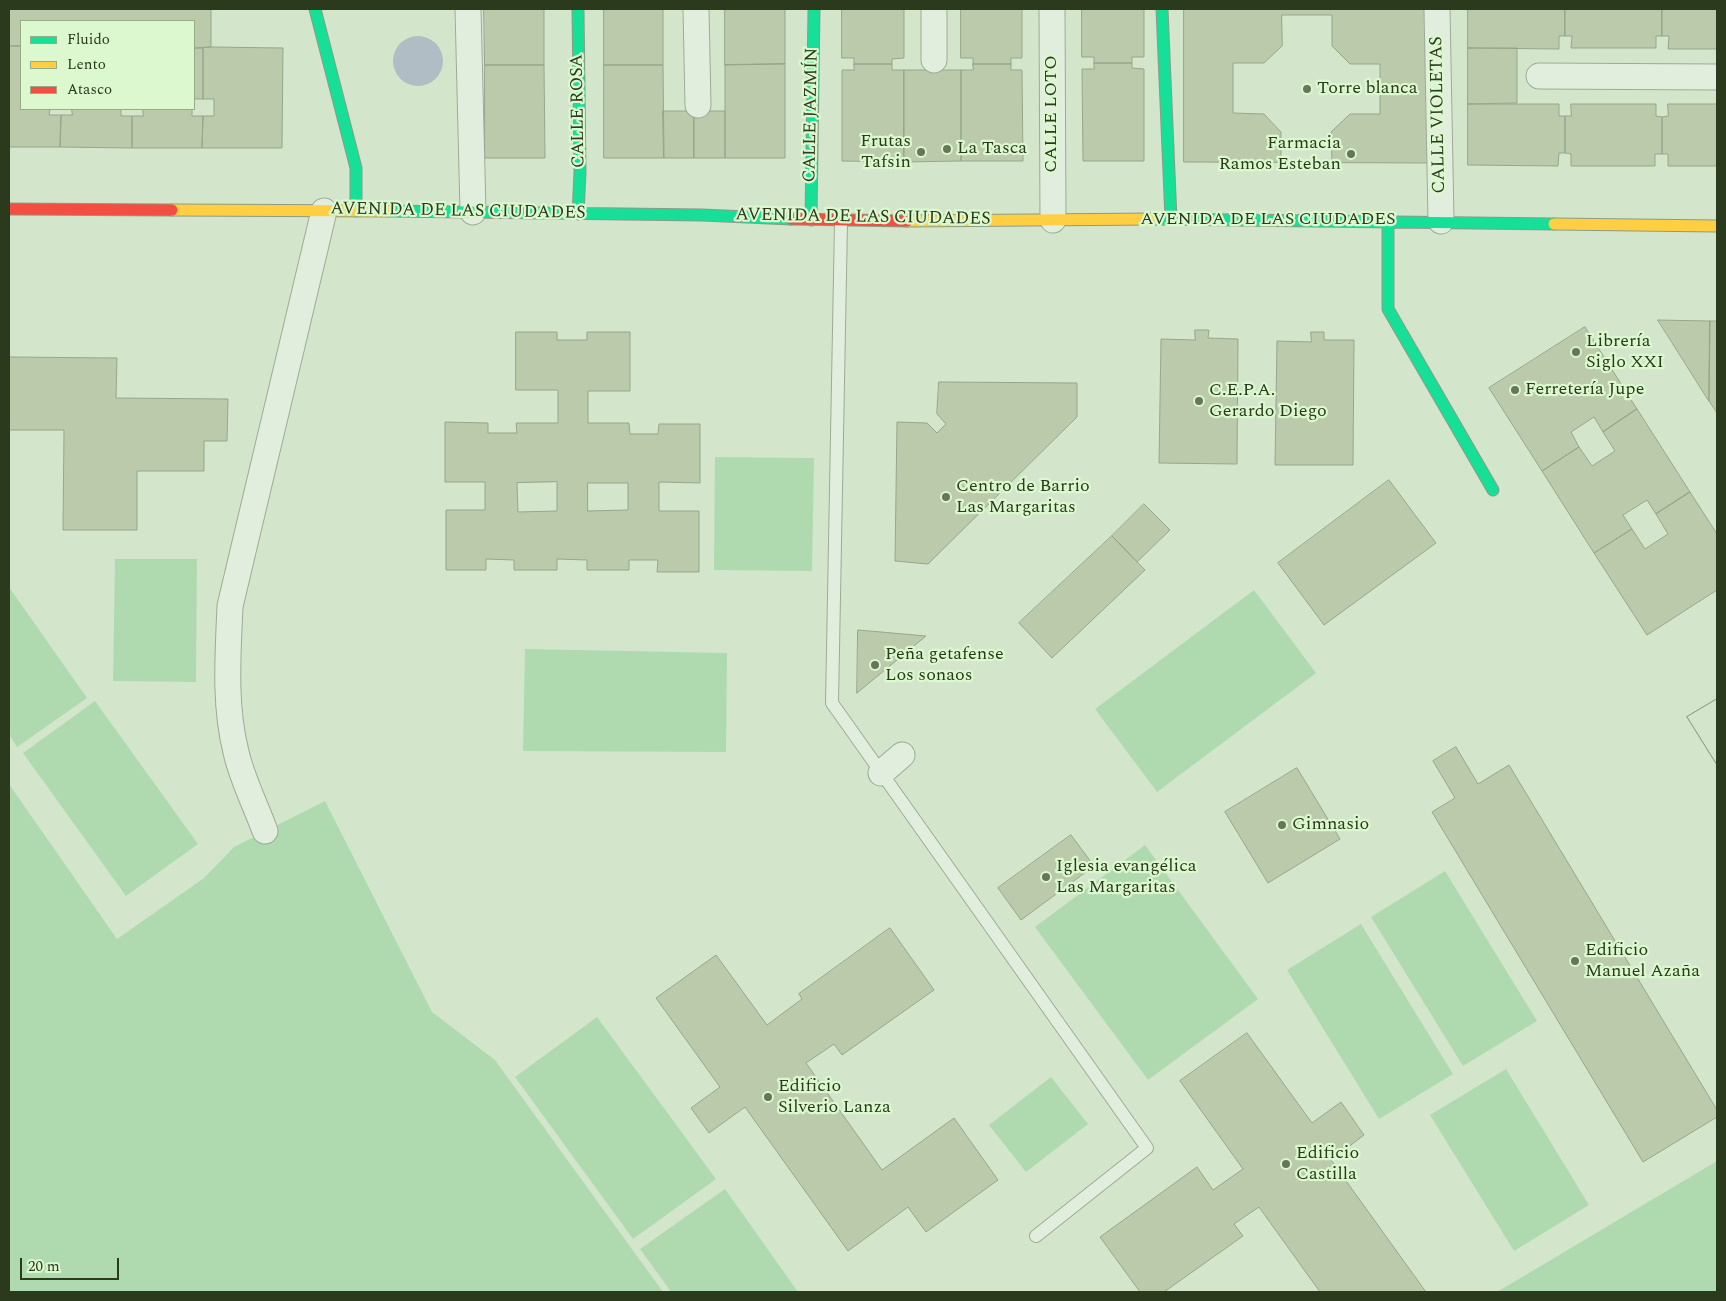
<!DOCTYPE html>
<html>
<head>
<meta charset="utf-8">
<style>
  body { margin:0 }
  #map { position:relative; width:1726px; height:1301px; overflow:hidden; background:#d3e6cb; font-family:Spectral,serif }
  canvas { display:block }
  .frame { position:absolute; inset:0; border:10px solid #2b3a1c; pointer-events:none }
  .legend { position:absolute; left:20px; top:20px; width:175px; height:90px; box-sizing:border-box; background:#dbf8cf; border:1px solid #95ac87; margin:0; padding:6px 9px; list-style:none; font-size:15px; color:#2b3a1c }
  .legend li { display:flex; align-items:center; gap:10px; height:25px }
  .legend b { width:25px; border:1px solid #95ac87 }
  .scale { position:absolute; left:20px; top:1258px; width:99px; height:22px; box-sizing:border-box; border:2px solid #2b3a1c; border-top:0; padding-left:6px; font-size:15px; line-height:18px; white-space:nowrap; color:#2b3a1c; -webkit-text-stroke:4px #dbf8cf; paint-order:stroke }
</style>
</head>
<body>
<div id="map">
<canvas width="1726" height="1301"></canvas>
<div class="frame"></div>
<ul class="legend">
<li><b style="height:6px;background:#16e098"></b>Fluido</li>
<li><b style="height:6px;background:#ffcf43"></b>Lento</li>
<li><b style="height:6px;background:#f24e42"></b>Atasco</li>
</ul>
<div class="scale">20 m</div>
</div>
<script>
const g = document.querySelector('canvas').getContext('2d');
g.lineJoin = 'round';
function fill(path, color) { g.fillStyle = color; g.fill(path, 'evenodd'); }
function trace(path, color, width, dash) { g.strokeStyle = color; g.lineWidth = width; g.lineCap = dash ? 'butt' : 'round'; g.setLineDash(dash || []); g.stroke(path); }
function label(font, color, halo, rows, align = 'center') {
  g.font = font + ' Spectral,serif'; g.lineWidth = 4.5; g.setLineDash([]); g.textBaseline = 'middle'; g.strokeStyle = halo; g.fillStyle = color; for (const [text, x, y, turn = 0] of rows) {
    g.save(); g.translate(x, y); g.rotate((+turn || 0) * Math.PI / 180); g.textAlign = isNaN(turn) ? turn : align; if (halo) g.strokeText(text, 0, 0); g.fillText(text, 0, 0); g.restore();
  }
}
fill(new Path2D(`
  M715 457 814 458 812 571 714 570Z
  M115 559H197L196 682 113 681Z
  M9 587 87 698 17 747 9 734Z
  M1254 590 1316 673 1157 792 1095 709Z
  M525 649 727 653 726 752 523 751Z
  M95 701 198 844 126 896 23 753Z
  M9 784 117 939 204 878 234 847 325 801 432 1012 495 1060 663 1292H9Z
  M1145 845 1258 999 1148 1080 1035 927Z
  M1445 871 1537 1021 1463 1066 1371 917Z
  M1361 924 1453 1074 1379 1119 1287 970Z
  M597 1017 716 1179 633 1239 515 1077Z
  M1506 1069 1589 1205 1514 1251 1430 1115Z
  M1051 1077 1088 1124 1026 1172 989 1125Z
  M1717 1161V1292H1497Z
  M725 1189 798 1292H671L640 1249Z`), '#afdab0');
fill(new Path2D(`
  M393 61a25 25 0 1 1 50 0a25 25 0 1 1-50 0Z`), '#b1bdc5');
const building = new Path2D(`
  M9 9H211V47L194 48V21H21V46H9Z
  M484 9H544V65H485Z
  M604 9H663V65H604Z
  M725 9H785V64L725 65Z
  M842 9H904V58L892 59V64H854V58H842Z
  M961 9H1022V58H1011V64H973V58H961Z
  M1082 9H1144V57H1132V63H1094V57H1082Z
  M1184 9H1430L1429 163 1184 162Z
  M1468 9H1565V36H1559V49L1468 48Z
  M1565 9H1662V36H1656V48H1571L1572 36H1565Z
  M1662 9H1717V49H1668L1669 36H1662Z
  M1282 15H1332V46L1350 64H1380V114H1350L1331 132 1332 162H1281V132L1264 114 1233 113V63H1264L1282 46Z
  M9 46H21V109H50L49 115H61L60 147H9Z
  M211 47 283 48 282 148H202L203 116H214V99H203V48Z
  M194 48H203V99H194Z
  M1468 48H1517V103L1468 104Z
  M1094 63H1132V68L1144 69V161H1083L1082 69H1094Z
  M785 64V158H725V65Z
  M854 64H892V70H904V162L842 161V70H854Z
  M973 64H1011V70H1022L1023 161H961V70H973Z
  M485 65H544L545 158H485Z
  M604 65H663L664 158H604Z
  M904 70H961V161L904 162Z
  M1468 104H1559V116H1565V153H1559L1558 166 1468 165Z
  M1571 104H1656V116L1662 117V154H1655V166H1571V154L1565 153V116H1571Z
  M1668 104H1717V166H1668V154H1662V117L1668 116Z
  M72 109H121V116H132V148L60 147 61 115H72Z
  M143 109H192V116H203L202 148H132V116H143Z
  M663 111H694V158H664Z
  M694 111H725V158H694Z
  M1658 320 1710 321 1709 401Z
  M1710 321H1717V413L1709 401Z
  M1585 327 1637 409 1603 432 1594 417 1571 432 1579 447 1542 471 1489 388Z
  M1195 330H1209L1208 338 1238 339 1237 464 1159 463 1161 339 1195 340Z
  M516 332H557V340H587V332H630V391H588V423H629L630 434H658L659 424H700V483L659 482V511H699V572H657L658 560H629V570H587V560L557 559V570H514V560L486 559V570H446V510H485V482H445V422L488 423V433H517L516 423H558V390H516ZM557 482V511L518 512 517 483ZM588 483H628V510L588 511Z
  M1311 332H1324V340H1354L1353 465H1275L1277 341 1311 342Z
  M9 357 117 358 116 398 228 399 227 441H204V471H137V530H63L64 430H9Z
  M939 382 1077 383V417L928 564 895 561 897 422 927 423 937 433 946 424 937 414Z
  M1637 409 1690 492 1656 514 1647 500 1623 515 1632 529 1594 553 1542 471 1579 447 1592 466 1615 451 1603 432Z
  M1389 480 1436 543 1324 625 1278 563Z
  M1690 492 1717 534V590L1647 635 1594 553 1632 529 1645 549 1668 534 1656 514Z
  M1144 504 1170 530 1137 562 1112 536Z
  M1112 536 1145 570 1052 658 1019 623Z
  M858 630 926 636 857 693Z
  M1717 699V765L1687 717Z
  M1717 699V765L1687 717Z
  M1456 747 1478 784 1509 765 1717 1110V1117L1643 1162 1432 812 1455 798 1433 761Z
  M1297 768 1340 839 1268 883 1225 812Z
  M1071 835 1094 866 1021 920 998 888Z
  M890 928 934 990 842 1055 834 1044 806 1063 882 1170 954 1118 998 1180 926 1232 908 1207 848 1251 745 1107 709 1133 691 1108 720 1087 656 998 716 955 767 1025 802 999 799 994Z
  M1247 1033 1312 1123 1341 1102 1364 1135 1331 1160 1426 1292H1320L1259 1207 1234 1224 1243 1236 1164 1292H1140L1100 1237 1197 1167 1213 1190 1243 1169 1180 1081Z`);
fill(building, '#bacaab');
trace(building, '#97a68a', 1);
const lane = new Path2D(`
  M841 222 832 703 1147 1148 1036 1236`);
const street = new Path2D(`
  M468 9 473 212
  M696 9 698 105
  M1052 9 1053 220
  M1437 9 1441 221
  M934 60V9
  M1539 76 1717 77
  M881 773 902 755
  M265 831C256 806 242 779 236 752 224 704 228 655 230 606L324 211`);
const fast = new Path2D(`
  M315 9 356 168V211
  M578 9 580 172 578 214
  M1162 9 1171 219
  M388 211 702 215 791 219
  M1155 219 1554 224
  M811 220 814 9
  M1388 222V309L1493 490`);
const slow = new Path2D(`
  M172 210 388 211
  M907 221 1155 219
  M1554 224 1717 226`);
const jam = new Path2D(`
  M9 209 172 210
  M791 219 907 221`);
trace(lane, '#9dab95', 14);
trace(street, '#9dab95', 27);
trace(fast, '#8d9b84', 13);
trace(slow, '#8d9b84', 13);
trace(jam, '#8d9b84', 13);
trace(lane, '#e2eedd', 12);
trace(street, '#e2eedd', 25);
trace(fast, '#16e098', 11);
trace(slow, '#ffcf43', 11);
trace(jam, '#f24e42', 11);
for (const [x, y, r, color] of [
  [1307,89,5,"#667659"],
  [947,149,5,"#667659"],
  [921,152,5,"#667659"],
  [1351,154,5,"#667659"],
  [1576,352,5,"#667659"],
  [1515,390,5,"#667659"],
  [1199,401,5,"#667659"],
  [946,497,5,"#667659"],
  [875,665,5,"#667659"],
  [1282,825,5,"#667659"],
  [1046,877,5,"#667659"],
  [1575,961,5,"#667659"],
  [768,1097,5,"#667659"],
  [1286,1164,5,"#667659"]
]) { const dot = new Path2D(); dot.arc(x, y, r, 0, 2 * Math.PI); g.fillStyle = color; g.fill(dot); trace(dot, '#dbf8cf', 2); }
label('18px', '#2b3a1c', '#dbf8cf', [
  ["Torre blanca",1317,89],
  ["Frutas",911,142,"right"],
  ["Tafsin",911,163,"right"],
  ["Farmacia",1341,144,"right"],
  ["Ramos Esteban",1341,165,"right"],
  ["La Tasca",957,149],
  ["Librería",1586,342],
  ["Siglo XXI",1586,363],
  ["Ferretería Jupe",1525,390],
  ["C.E.P.A.",1209,391],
  ["Gerardo Diego",1209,412],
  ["Centro de Barrio",956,487],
  ["Las Margaritas",956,508],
  ["Peña getafense",885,655],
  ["Los sonaos",885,676],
  ["Gimnasio",1292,825],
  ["Iglesia evangélica",1056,867],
  ["Las Margaritas",1056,888],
  ["Edificio",1585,951],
  ["Manuel Azaña",1585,972],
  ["Edificio",778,1087],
  ["Silverio Lanza",778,1108],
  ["Edificio",1296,1154],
  ["Castilla",1296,1175]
], 'left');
label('18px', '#2b3a1c', '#dbf8cf', [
  ["CALLE ROSA",579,111,-91],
  ["CALLE LOTO",1052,114,-90],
  ["CALLE JAZMÍN",812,115,-89],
  ["CALLE VIOLETAS",1439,115,-91],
  ["AVENIDA DE LAS CIUDADES",458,212,1],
  ["AVENIDA DE LAS CIUDADES",863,218,1],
  ["AVENIDA DE LAS CIUDADES",1268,220]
]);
</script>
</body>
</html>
